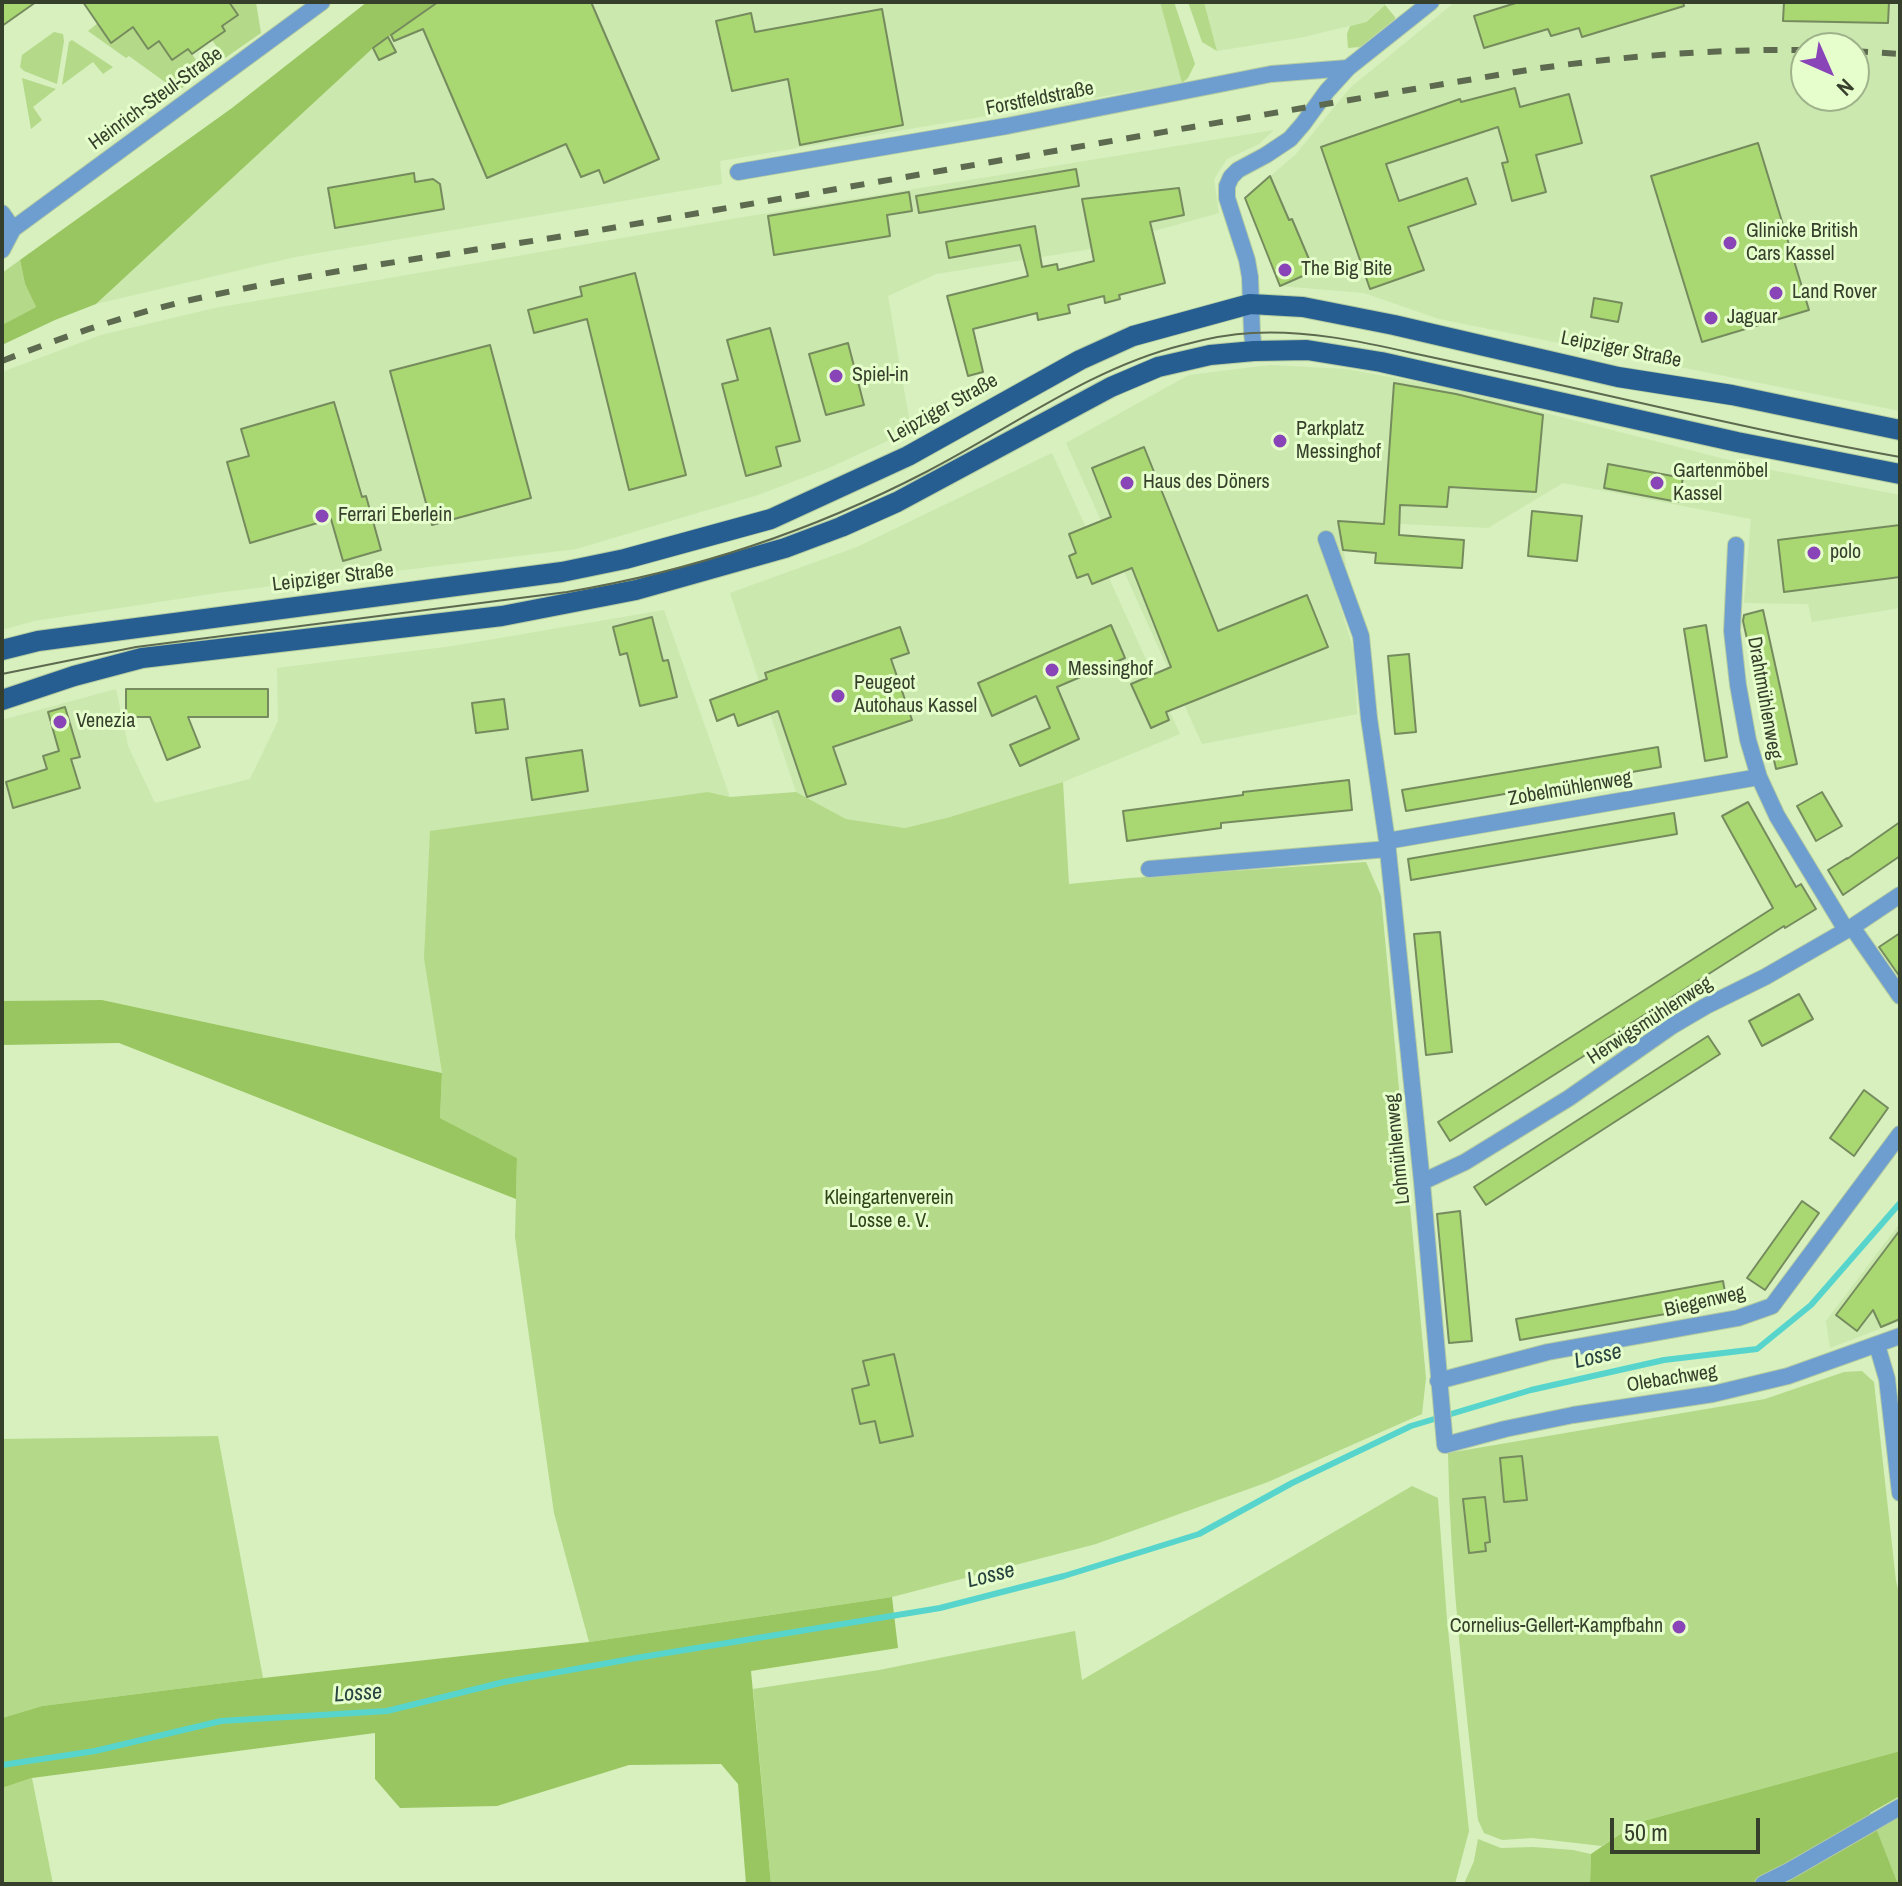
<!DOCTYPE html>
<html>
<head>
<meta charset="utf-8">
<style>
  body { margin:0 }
  #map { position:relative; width:1902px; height:1886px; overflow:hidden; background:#d7f0be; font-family:"Archivo Narrow",sans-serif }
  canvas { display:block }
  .frame { position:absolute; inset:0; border:4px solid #363f2b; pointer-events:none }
  .north { position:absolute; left:1790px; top:32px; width:80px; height:80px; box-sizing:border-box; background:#e5fecb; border:2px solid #9fb28b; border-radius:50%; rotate:135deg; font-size:22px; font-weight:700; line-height:32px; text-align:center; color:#363f2b }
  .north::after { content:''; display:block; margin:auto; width:28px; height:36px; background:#8944b7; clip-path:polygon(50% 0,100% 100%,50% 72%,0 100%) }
  .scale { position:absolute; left:1610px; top:1818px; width:150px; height:36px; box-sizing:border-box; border:4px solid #363f2b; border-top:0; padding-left:10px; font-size:24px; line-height:28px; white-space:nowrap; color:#363f2b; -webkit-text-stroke:6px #e5fecb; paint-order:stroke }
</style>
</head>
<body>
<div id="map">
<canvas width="1902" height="1886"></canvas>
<div class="frame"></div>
<div class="north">N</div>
<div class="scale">50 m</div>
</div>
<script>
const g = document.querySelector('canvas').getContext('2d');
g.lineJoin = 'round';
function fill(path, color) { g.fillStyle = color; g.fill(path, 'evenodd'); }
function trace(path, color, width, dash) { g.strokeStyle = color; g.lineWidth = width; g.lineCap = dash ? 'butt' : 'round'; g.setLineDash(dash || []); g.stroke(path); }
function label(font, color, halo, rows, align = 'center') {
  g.font = font + ' "Archivo Narrow",sans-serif'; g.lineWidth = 6; g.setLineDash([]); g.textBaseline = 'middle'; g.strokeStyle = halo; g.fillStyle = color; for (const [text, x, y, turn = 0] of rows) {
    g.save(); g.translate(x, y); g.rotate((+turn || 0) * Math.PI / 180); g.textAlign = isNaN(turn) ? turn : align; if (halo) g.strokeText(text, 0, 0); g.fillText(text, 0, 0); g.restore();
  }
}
fill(new Path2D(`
  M438 2H1160L1182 83 720 161 722 184 295 257 96 304 373 48Z
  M1204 2H1388L1365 22 1304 37 1217 51Z
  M1455 2H1900V411L1439 319 1364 293 1280 286 1245 198 1295 155 1350 88ZM1806 48H1854V96H1806Z
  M1274 130 1259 144 1227 159 1214 179 1219 213 1085 250 936 274 888 296 911 430 831 467 758 495 576 549 224 592 34 621 2 630V372L101 335 215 308 744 217Z
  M1270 365 1347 369 1448 388 1756 467 1900 495V608L1812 622 1808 604 1744 603 1751 519 1563 483 1488 528 1339 521 1346 565 1333 583 1354 651 1357 714 1202 744 1066 443 1189 375Z
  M1052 453 1180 734 1063 782 950 817 905 828 846 819 796 792 730 593 857 547Z
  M664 610 730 797 708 792 424 959 442 1073 102 1000 2 1001V720L116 689 128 746 155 803 250 779 278 721 277 668 453 646Z
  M1900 1223V1321L1830 1348 1826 1321Z`), '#cbe8ae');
fill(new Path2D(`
  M223 2H256L261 33 225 58 212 40 225 31 222 26Z
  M1160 2H1174L1195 64 1188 78 1182 83Z
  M1188 2H1204L1217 51 1202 42Z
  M1385 5 1395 17V19L1360 47 1348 48 1347 34 1350 26 1366 22Z
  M98 23 111 42 136 25 148 48 164 38 188 49 205 72 179 90H176L129 56 126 58 88 31Z
  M54 32 63 34 64 41 57 84 24 71 20 67 22 55Z
  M72 40 113 67 103 74 93 62 62 85 69 42Z
  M22 78 56 89 33 107 42 120 31 129Z
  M20 260 25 284 36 307 2 325V273Z
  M1063 782 1069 884 1130 878 1366 862 1381 896 1426 1378 1422 1414 1268 1482 1096 1544 892 1597 589 1642 554 1513 515 1237 517 1158 440 1118 442 1073 424 959 430 831 708 792 730 797 796 792 846 819 905 828 950 817Z
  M1862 1371 1874 1382 1896 1581 1900 1597V1751L1636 1823 1602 1846 1532 1838 1502 1840 1484 1833 1478 1820C1465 1698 1450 1576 1448 1453L1765 1399 1844 1372Z
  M218 1436 263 1678 42 1706 2 1718V1439Z
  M1412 1486 1438 1498 1447 1620 1469 1831 1455 1884H771L753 1689 879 1670 1075 1631 1082 1680Z
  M32 1778 53 1884H2V1788Z
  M1900 1816V1884H1898L1876 1829Z
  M1478 1839 1501 1848 1533 1847 1573 1850 1591 1854 1590 1884H1464L1474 1861Z`), '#b3d989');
fill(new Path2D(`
  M367 2H438L373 48 96 304 55 320 2 345V325L36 307 25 284 20 260 232 108Z
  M102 1000 442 1073 440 1118 517 1158 516 1199 119 1043 2 1045V1001Z
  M892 1597 898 1648 751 1671 771 1884H746L738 1784 721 1764 629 1765 497 1806 400 1808 375 1779V1733L32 1778 2 1788V1718L42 1706 263 1678 589 1642Z
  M1900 1751V1796L1870 1813 1898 1884H1590L1591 1854 1636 1823Z`), '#99c661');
trace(new Path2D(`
  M2 1765 95 1751 221 1721 387 1711 504 1682 636 1658 940 1608 1064 1576 1199 1534 1292 1483 1411 1426 1531 1390 1664 1360 1757 1349 1811 1305 1900 1203`), '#57d5cd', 6);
const building = new Path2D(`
  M2 2H36L2 26Z
  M83 2H229L238 15 222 26 225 31 209 42 192 54 188 49 172 60 159 41 148 49 133 27 111 43Z
  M438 2H591L659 159 604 183 599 170 581 177 566 144 487 178 423 29 394 41 391 35Z
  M1519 2H1683L1684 6 1582 37 1579 28 1551 36 1548 29 1484 48 1474 16Z
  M1784 2H1889L1888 23 1783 21Z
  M882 9 903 125 800 145 788 79 732 91 716 21 751 13 755 32Z
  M388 37 396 52 379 60 373 48Z
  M1515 88 1520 107 1569 94 1582 143 1536 155 1546 192 1512 201 1502 163 1508 162 1498 127 1386 164 1399 201 1467 178 1476 204 1408 227 1424 270 1370 289 1321 147 1460 99 1461 102Z
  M1758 143 1809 310 1702 342 1651 176Z
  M1076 169 1079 186 919 213 916 196Z
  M414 173 415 182 433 179 440 184 444 209 335 228 328 188Z
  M1270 176 1289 220 1292 219 1314 271 1280 286 1245 198Z
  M1179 188 1184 215 1150 222 1165 283 1119 295 1120 299 1105 303 1104 296 1068 305 1070 313 1038 320 1037 313 973 329 983 372 968 376 947 296 1028 276 1020 245 949 258 946 242 1035 226 1042 267 1057 264 1058 270 1094 261 1082 199Z
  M909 192 912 211 887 215 890 236 774 255 768 216Z
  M635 273 686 475 629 490 587 319 534 333 528 310 582 296 580 287Z
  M1594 298 1622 303 1618 322 1591 317Z
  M770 328 800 441 776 447 781 466 746 476 722 384 738 380 727 340Z
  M848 343 864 405 826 415 809 354Z
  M490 345 531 498 432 525 390 371Z
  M1394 383 1456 394 1543 415 1536 492 1449 487 1447 507 1400 505 1399 535 1464 540 1462 568 1375 563 1376 553 1343 550 1338 521 1384 524Z
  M334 402 362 497 366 496 381 550 343 561 331 519 250 543 227 462 249 456 241 429Z
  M1144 447 1218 631 1307 595 1328 647 1166 712 1169 720 1151 728 1131 684 1171 667 1132 568 1092 584 1088 574 1077 578 1069 556 1076 553 1069 534 1111 517 1092 468Z
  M1608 464 1683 478 1678 502 1604 488Z
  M1532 511 1582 516 1577 561 1528 556Z
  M1900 525V577L1784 592 1778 540Z
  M1763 610 1797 764 1776 769 1743 621 1744 615Z
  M652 617 663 661 668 660 677 697 640 706 627 653 620 655 613 627Z
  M1111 625 1125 658 1057 687 1079 739 1020 766 1010 745 1050 728 1036 696 992 716 978 683Z
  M1706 625 1727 757 1705 761 1684 629Z
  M900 627 909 653 891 659 912 720 833 747 846 784 807 797 778 711 738 726 734 714 717 721 710 700 767 679 765 673Z
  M1409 654 1416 732 1395 734 1388 656Z
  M126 689H268V717H188L200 747 167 760 150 717H126Z
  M504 699 508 729 476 733 472 703Z
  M65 707 80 757 71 759 80 788 13 808 6 782 47 769 43 756 59 751 48 712Z
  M1658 747 1661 767 1406 811 1402 790Z
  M582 750 588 791 532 800 526 758Z
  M1349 780 1352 810 1221 823V828L1127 841 1123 811 1243 795V792Z
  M1822 792 1842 826 1816 841 1797 806Z
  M1748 802 1796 887 1801 884 1816 909 1785 928 1784 926 1597 1045 1598 1047 1450 1141 1438 1122 1773 908 1722 816Z
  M1674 813 1677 834 1411 880 1408 859Z
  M1900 822V856L1843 895 1828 870 1847 858V859Z
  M1440 932 1452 1052 1426 1055 1414 934Z
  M1900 933V977L1879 947Z
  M1799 994 1813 1019 1762 1046 1749 1021Z
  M1708 1036 1720 1054 1486 1205 1474 1187Z
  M1864 1090 1888 1108 1854 1156 1830 1138Z
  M1802 1201 1819 1213 1765 1290 1747 1278Z
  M1460 1211 1472 1341 1449 1343 1437 1214Z
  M1900 1230V1319L1881 1327 1873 1310 1857 1331 1836 1315Z
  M1723 1281 1727 1303 1520 1340 1516 1319Z
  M894 1354 913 1436 880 1443 875 1421 860 1424 852 1389 869 1385 863 1361Z
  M1522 1456 1527 1500 1504 1502 1500 1458Z
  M1485 1497 1490 1542 1485 1543 1486 1551 1469 1553 1463 1499Z`);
fill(building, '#a9d872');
trace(building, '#758b5d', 2);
const minor = new Path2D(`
  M738 172 1007 126 1271 74 1348 68
  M2 213 13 229
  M2 250 13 229 322 2
  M1326 539 1361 636 1369 718 1387 841 1422 1182 1445 1445 1505 1429 1573 1415 1713 1394 1788 1376 1900 1336
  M1736 545 1732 631 1738 685 1748 740 1759 777 1777 816 1846 930
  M1387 841 1759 777
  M1149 869 1388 849
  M1852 927 1900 996
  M1422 1182 1465 1162 1569 1098 1672 1026 1706 1006 1765 977 1852 927 1900 895
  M1877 1345 1887 1379 1900 1493
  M1438 1381 1548 1352 1738 1318 1772 1306 1900 1134
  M1763 1884 1789 1871 1900 1807`);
const tertiary = new Path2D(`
  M1254 351 1252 333 1250 277 1247 260 1227 198V186L1231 177 1238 170 1266 155 1290 139 1303 124 1327 91 1348 68 1431 2`);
const primary = new Path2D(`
  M2 650 38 641 562 572 625 559 771 519 908 456 1080 360 1133 336 1250 304 1303 307 1394 325 1618 377 1732 395 1900 430
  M2 700 74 676 142 658 502 616 636 590 785 548 841 527 897 502 1111 387 1158 367 1210 355 1254 351 1307 350 1381 362 1737 442 1900 474`);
trace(minor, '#b7cda1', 18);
trace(tertiary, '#b7cda1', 18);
trace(primary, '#b7cda1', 22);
trace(minor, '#6d9ecf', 16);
trace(tertiary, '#6d9ecf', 16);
trace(primary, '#265e91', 20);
trace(new Path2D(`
  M2 674 136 647 567 592C692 571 814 530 926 472 1010 429 1090 368 1183 345 1205 339 1229 334 1252 333 1306 330 1360 341 1412 353 1451 361 1490 370 1529 378 1652 405 1776 435 1900 457`), '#5d6a4f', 2);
trace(new Path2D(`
  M1854 51 1900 54
  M2 361C68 335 134 312 204 297 344 266 488 250 629 225 931 173 1232 119 1534 69 1624 56 1715 49 1806 50`), '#5d6a4f', 6, [14, 14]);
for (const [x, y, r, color] of [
  [1730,243,8,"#8944b7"],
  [1285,270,8,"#8944b7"],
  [1776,293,8,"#8944b7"],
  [1711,318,8,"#8944b7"],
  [836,376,8,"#8944b7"],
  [1280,441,8,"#8944b7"],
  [1127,483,8,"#8944b7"],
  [1657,483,8,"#8944b7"],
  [322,516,8,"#8944b7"],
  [1814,553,8,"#8944b7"],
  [1052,670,8,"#8944b7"],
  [838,696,8,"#8944b7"],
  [60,722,8,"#8944b7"],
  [1679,1627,8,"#8944b7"]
]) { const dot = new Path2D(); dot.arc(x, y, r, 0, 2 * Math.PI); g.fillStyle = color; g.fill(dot); trace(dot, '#e5fecb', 3); }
label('20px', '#363f2b', '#e5fecb', [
  ["Heinrich-Steul-Straße",156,99,-36],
  ["Forstfeldstraße",1040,99,-11],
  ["Leipziger Straße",1621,350,11],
  ["Leipziger Straße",943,409,-29],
  ["Leipziger Straße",333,578,-7],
  ["Drahtmühlenweg",1764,698,80],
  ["Zobelmühlenweg",1570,789,-10],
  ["Herwigsmühlenweg",1650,1021,-33],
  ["Lohmühlenweg",1398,1149,-96],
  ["Biegenweg",1705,1302,-13],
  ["Olebachweg",1672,1379,-9]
]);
label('20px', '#363f2b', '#e5fecb', [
  ["Glinicke British",1746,232],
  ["Cars Kassel",1746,255],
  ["The Big Bite",1301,270],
  ["Land Rover",1792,293],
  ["Jaguar",1727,318],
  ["Spiel-in",852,376],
  ["Parkplatz",1296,430],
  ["Messinghof",1296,453],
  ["Gartenmöbel",1673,472],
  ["Kassel",1673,495],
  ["Haus des Döners",1143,483],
  ["Ferrari Eberlein",338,516],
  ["polo",1830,553],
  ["Messinghof",1068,670],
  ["Peugeot",854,684],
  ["Autohaus Kassel",854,707],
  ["Venezia",76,722],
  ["Cornelius-Gellert-Kampfbahn",1663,1627,"right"]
], 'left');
label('20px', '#31431a', '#e5fecb', [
  ["Kleingartenverein",889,1199],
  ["Losse e. V.",889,1222]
]);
label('italic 22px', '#274340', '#e5fecb', [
  ["Losse",1598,1357,-13],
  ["Losse",991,1576,-14],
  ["Losse",358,1694,-4]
]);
</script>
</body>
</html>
